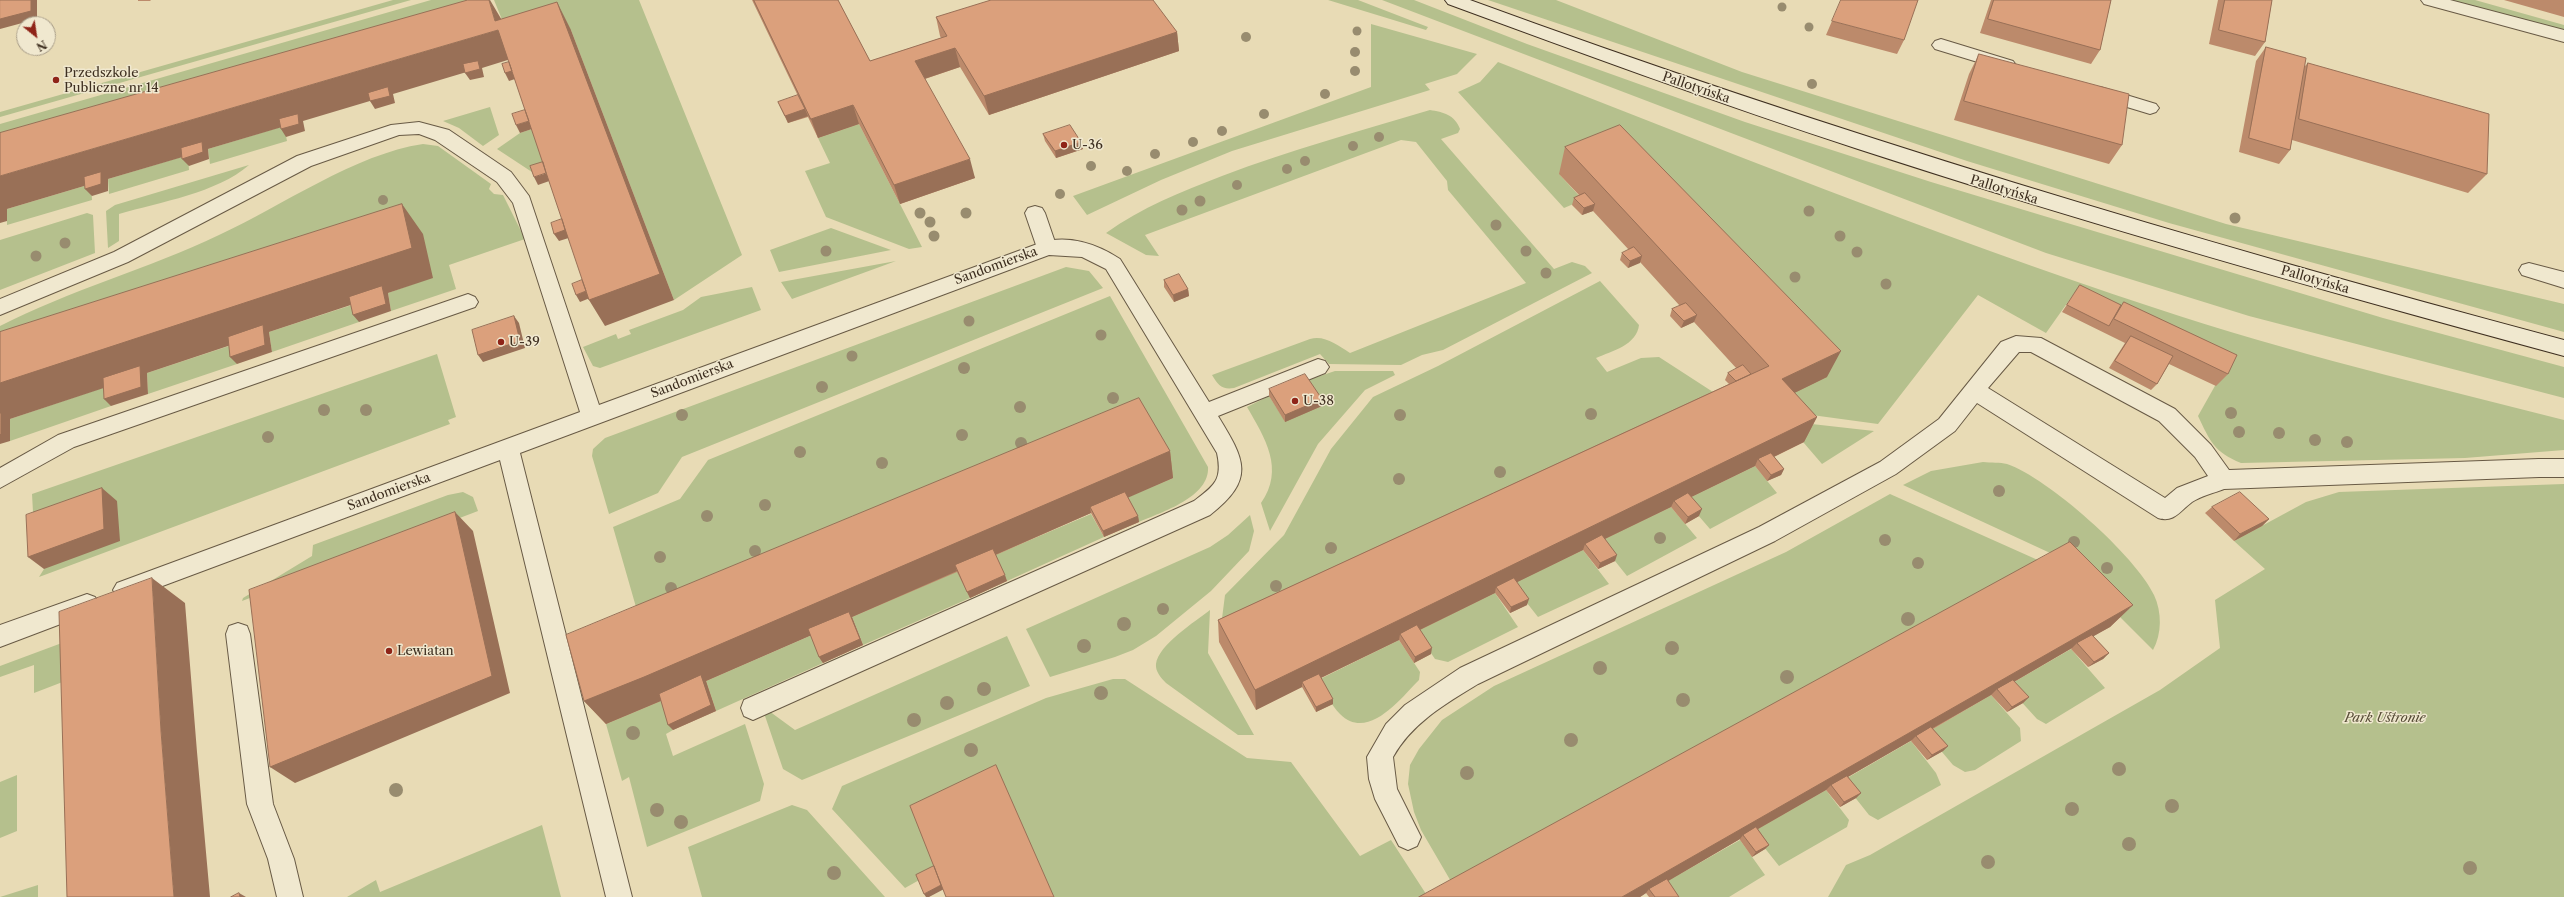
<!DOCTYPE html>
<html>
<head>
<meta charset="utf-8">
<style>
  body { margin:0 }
  #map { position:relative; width:2564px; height:897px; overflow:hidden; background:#e8dbb5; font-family:"Libre Caslon Text",serif }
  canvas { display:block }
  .north { position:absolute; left:16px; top:16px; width:40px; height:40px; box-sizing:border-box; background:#f0e8cf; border:1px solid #a99e89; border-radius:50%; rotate:150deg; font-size:11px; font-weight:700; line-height:16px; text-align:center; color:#3e2f20 }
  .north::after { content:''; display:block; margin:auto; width:14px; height:18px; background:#8f2418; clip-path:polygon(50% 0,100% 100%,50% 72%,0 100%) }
</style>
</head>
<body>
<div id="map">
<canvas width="2564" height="897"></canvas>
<div class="north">N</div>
</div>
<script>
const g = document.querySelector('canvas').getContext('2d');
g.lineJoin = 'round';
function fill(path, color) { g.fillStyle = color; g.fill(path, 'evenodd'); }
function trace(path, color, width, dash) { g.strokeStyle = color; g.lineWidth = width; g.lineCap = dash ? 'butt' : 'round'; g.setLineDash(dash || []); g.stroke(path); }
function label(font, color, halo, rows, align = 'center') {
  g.font = font + ' "Libre Caslon Text",serif'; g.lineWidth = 3; g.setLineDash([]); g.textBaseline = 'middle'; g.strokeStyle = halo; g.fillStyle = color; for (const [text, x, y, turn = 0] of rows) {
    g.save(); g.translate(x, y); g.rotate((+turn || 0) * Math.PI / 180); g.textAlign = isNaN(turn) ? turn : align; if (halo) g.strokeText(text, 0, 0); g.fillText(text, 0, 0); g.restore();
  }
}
fill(new Path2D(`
  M393 0H411L0 117V112Z
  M431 0H479L0 168V124Z
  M494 0H639L742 255 674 300 571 30 503 22Z
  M1304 0 1371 24 1477 54 1457 74 1425 84 1430 90 1232 151 1161 180 1087 215 1073 196 1371 87V24Z
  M1328 0H1358L1428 27 1426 30Z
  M1382 0H1414L1527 44 1745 122 1931 182 2383 318 2564 367V398L2249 316 2046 253Z
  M1488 0H1556L1742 72 2226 224 2564 304V332L2169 223 1967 161Z
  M2451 0H2475L2564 25V31Z
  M1498 62C1716 147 1933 235 2155 308 2289 353 2427 385 2564 420V450L2465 458 2241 463C2214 452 2210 441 2198 416L2225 368 2075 292 2046 333 1978 295 1878 424 1775 410 1770 405 1827 376 1559 174 1583 200 1564 208 1458 92 1480 82Z
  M490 107 499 135 483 146 459 128 443 121Z
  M1430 110C1443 112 1455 115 1460 129L1458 133 1441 139 1554 269 1572 262 1585 266 1592 273 1443 350 1422 355 1401 365 1329 364 1320 354 1234 388C1222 390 1218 385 1212 375L1310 339C1325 335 1337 345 1350 353L1526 283 1448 190 1447 181 1416 142 1401 140 1145 235 1159 256 1146 255 1106 233C1142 207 1181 192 1222 176 1290 150 1360 131 1430 110Z
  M859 124 922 247 909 249 826 217 805 171 830 163 818 138Z
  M284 126 287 141 210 164 208 149Z
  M538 127 552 168 535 174 497 149 520 133Z
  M423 144 438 146 491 184 489 189 494 194 503 195 525 239 449 265 456 289 391 311 388 293 433 277 0 371V326C70 290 148 269 219 235 282 206 355 154 423 144Z
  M188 155 189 170 109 194 108 179Z
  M249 165C217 193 160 202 119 214V241L108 248 106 211 115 205Z
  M91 184 92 200 7 225V209Z
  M87 213 93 215 95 253 0 290V240Z
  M831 228 891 250 779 272 770 250Z
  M896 261 792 299 781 282Z
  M1066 267 1089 271 1103 288 682 457 658 493 609 514 592 456 593 449 605 438Z
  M1600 281 1639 325C1637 345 1612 351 1596 358L1607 372 1641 358 1659 357 1730 403 1219 642 1225 595 1284 535 1331 449 1373 397 1438 366Z
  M752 287 761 310 600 368 593 366 583 347 616 334 618 339 631 334 629 330 683 310 701 297Z
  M1110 296 1208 467C1210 497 1162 512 1139 522L1126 498 1173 478 638 614 613 527 680 499 708 460Z
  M355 304 359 322 272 352 269 332Z
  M235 344 237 364 148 394 147 373Z
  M437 354 456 417 448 420 450 424 39 577 44 569 34 530 32 494Z
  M1335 371H1393L1395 375 1365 390 1318 444 1270 531 1261 503C1285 469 1265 438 1247 407L1269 396 1285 421 1305 381Z
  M111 385V406L10 441V419Z
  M1785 421 1874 431 1822 464Z
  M1983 462C1991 463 2000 462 2007 464 2048 478 2136 556 2154 595 2162 612 2162 634 2153 650L2061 558 1903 485 1931 471Z
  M1755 466 1777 493 1710 529 1685 500Z
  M2564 484V897H1828L1846 865 1870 855 2160 690 2220 648 2215 600 2265 569 2234 541 2306 502 2339 492Z
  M463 492 473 497 478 511 242 601 243 598 312 556 313 545 448 495Z
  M1890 494 2049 565 1456 890 1421 830 1414 812 1408 784 1410 765 1419 749 1442 720 1494 686 1786 552Z
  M1671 507 1697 538 1627 576 1599 541Z
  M1091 514 1104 537 1007 581 995 555Z
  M1250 515 1254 531 1249 551 1211 591 1156 636 1133 650 1115 657 1050 677 1026 629 1210 547 1228 535Z
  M1583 550 1609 584 1538 617 1512 584Z
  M957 571 970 598 863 645 852 617Z
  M1495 593 1518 627 1448 662 1435 659 1416 631Z
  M1210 610 1208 653 1254 735H1238L1166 683C1161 678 1155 671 1156 664 1158 645 1196 621 1210 610Z
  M86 634 99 668 34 693V665L0 677V666Z
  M812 635 823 663 716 711 706 681Z
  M1007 636 1030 686 802 780 783 769 764 713 769 711 795 730Z
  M1399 640 1420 672 1419 680C1401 698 1368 742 1340 714 1331 705 1325 691 1318 680Z
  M2071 649 2105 688 2046 724 2037 719 2007 686Z
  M1113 679H1125L1247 758 1291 762 1360 856 1391 840 1428 897H1054L939 869 905 888 832 809 842 786 1046 698Z
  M1991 695 2020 728 2021 741 1975 770 1965 772 1953 765 1926 733Z
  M663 700 673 730 666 734 673 756 745 724 764 784 760 801 647 847 629 777 622 781 606 724Z
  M1911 741 1936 773 1941 785 1878 820 1869 815 1842 781Z
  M17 775V831L0 838V782Z
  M1826 790 1849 820 1847 827 1779 866 1752 832Z
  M792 805 807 810 885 897H702L688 847Z
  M542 825 561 897H347L376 880 380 892Z
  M1740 840 1765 875 1729 897H1673L1664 883Z
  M38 885V897H0Z`), '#b5c08d');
const service = new Path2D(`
  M2421 0H2450L2564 30V42L2424 4Z
  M1941 39 2013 61 2016 65 2013 69 2007 71 1935 49 1932 45 1935 41Z
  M2100 87 2156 104 2159 108 2156 112 2150 114 2094 97 2091 93 2094 89Z
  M1035 206 1042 208 1045 213 1057 248 1054 253 1047 255 1040 253 1037 248 1025 213 1028 208Z
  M2529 263 2564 272V288L2522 275 2519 270 2522 265Z
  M2539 459H2564V477H2539L2531 474 2528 468 2531 462Z`);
const minor = new Path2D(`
  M419 122 449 130 511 172 529 196 599 405 1040 243C1068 234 1097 244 1120 259L1209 402 1318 359 1325 361 1329 367 1325 373 1218 416C1245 460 1256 479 1210 515L753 720 744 716 741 708 744 700 1194 501C1214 486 1223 480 1217 453L1106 269 1082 257 1049 255 520 453 632 897H606L500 460 125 600 117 597 113 590 117 583 580 412 513 203 497 182 435 140 419 134 399 135 311 166 128 262 0 315V299L114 252 297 156 391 125Z
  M468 294 475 297 478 302 475 307 74 447 0 488V468L58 435Z
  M2016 336 2041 338 2175 409 2211 445 2229 470 2539 459 2547 462 2550 468 2547 474 2539 477 2224 489C2214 493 2201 496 2192 502 2180 511 2174 523 2158 518L1977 403 1955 431 1896 474 1775 541 1478 684C1445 704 1412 723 1393 757L1397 789 1421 837 1417 846 1408 850 1399 846 1375 799 1369 779 1367 757 1386 724 1405 705 1460 668 1759 527 1880 462 1939 419 2001 342ZM2019 352H2031L2159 421 2195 457 2208 476 2177 488 2165 498 1988 388Z
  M87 594 95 597 99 604 95 611 0 647V625Z
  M238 623 247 626 250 634 273 804 294 859 303 897H277L268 859 247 804 226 634 229 626Z`);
const secondary = new Path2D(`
  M1445 0H1470C1830 132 2194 241 2564 340V356C2327 292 2091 225 1858 149 1720 104 1584 54 1448 4Z`);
trace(service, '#685a45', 2);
trace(minor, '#685a45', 2);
trace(secondary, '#3e2f20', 2);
fill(service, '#f0e8cf');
fill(minor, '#f0e8cf');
fill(secondary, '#f0e8cf');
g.fillStyle = '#988c6f';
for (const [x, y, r] of [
  [1782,7,4.5],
  [1809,27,4.5],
  [1357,31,4.5],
  [1246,37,5],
  [1355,52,5],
  [1355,71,5],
  [1812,84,5],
  [1325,94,5],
  [1264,114,5],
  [1222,131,5],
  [1379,137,5],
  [1193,142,5],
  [1353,146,5],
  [1155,154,5],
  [1305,161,5],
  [1091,166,5],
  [1287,169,5],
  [1127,171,5],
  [1237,185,5],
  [1060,194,5],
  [383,200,5],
  [1200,201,5.5],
  [1182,210,5.5],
  [1809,211,5.5],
  [920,213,5.5],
  [966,213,5.5],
  [2235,218,5.5],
  [930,222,5.5],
  [1496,225,5.5],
  [934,236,5.5],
  [1840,236,5.5],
  [65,243,5.5],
  [826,251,5.5],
  [1526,251,5.5],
  [1857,252,5.5],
  [36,256,5.5],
  [1546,273,5.5],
  [1795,277,5.5],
  [1886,284,5.5],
  [969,321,5.5],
  [1101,335,5.5],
  [852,356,5.5],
  [964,368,6],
  [822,387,6],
  [1113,398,6],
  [1020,407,6],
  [324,410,6],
  [366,410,6],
  [2231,413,6],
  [1591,414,6],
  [682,415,6],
  [1400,415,6],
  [2239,432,6],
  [2279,433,6],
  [962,435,6],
  [268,437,6],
  [2315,440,6],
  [2347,442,6],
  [1021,443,6],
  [800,452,6],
  [882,463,6],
  [1500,472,6],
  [1399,479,6],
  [1999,491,6],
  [765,505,6],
  [707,516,6],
  [1660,538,6],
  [1885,540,6],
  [2074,542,6],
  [1331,548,6],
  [755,551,6],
  [660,557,6],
  [1918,563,6],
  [2107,568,6],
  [1276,586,6],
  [671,588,6],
  [1163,609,6],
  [1908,619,7],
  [1124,624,7],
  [1084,646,7],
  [1672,648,7],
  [1600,668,7],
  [1787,677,7],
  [984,689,7],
  [1101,693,7],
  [1683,700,7],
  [947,703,7],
  [914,720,7],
  [633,733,7],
  [1571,740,7],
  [971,750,7],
  [2119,769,7],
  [1467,773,7],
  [396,790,7],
  [2172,806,7],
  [2072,809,7],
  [657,810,7],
  [681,822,7],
  [2129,844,7],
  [1988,862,7],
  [2470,868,7],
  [834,873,7]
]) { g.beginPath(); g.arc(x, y, r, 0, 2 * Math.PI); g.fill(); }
fill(new Path2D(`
  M138 0H151L150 1H138Z
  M752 0H838L870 61 941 38 940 36 936 17 1177 32 1179 51 989 115 960 67 925 79 975 178 900 204 859 124 818 138 808 117 788 123 781 109 778 102 798 96Z
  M1991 0H2111L2100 50 2091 64 1980 33Z
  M2218 0H2272L2265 42 2255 56 2209 44Z
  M2504 0H2564V17Z
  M1832 21 1904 40 1897 54 1826 35Z
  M2266 47 2304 67 2308 63 2487 174 2468 193 2292 140 2290 150 2279 164 2239 152 2256 61Z
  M1979 54 2122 145 2109 164 1954 120 1969 74Z
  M1043 134 1083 149 1056 158 1045 141Z
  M1565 147 1827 377 1794 393 1817 417 1804 442 1774 457 1784 469 1781 475 1767 481 1755 466 1691 497 1699 516 1685 524 1671 507 1605 539 1615 561 1598 569 1583 550 1517 582 1527 605 1510 613 1495 593 1420 630 1431 654 1414 663 1399 640 1321 678 1333 704 1316 712 1302 687 1256 710 1219 642 1218 620 1729 384 1725 380 1728 373 1737 369 1694 322 1681 328 1670 316 1672 309 1680 306 1640 262 1628 268 1620 260 1622 253 1629 250 1593 211 1582 215 1572 205 1574 198 1579 195 1559 174Z
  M1164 280 1188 289 1189 296 1174 302 1164 287Z
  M2080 285 2119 309 2124 302 2228 374 2216 386 2169 364 2157 384 2151 390 2109 368 2125 343 2062 312Z
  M1269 389 1322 406 1285 422 1269 396Z
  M1170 451 1173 478 1128 497 1138 516 1139 522 1104 537 1091 513 996 555 1007 581 970 598 957 572 852 617 863 645 823 663 819 657 811 635 706 681 716 711 673 730 661 701 606 724 584 701Z
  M2212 507 2269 519 2262 526 2234 541 2205 513Z
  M2133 605 2110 627 2093 636 2109 653 2103 659 2088 667 2071 649 2072 648 2014 682 2029 697 2023 703 2007 712 1991 695 1933 729 1948 746 1943 751 1927 760 1911 741 1912 740 1848 777 1861 793 1856 798 1840 807 1826 790 1758 829 1769 845 1765 849 1752 857 1740 840V839L1668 881 1679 897H1649L1646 893 1640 897H1419Z`), '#bc8a6b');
fill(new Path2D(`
  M31 0H37V19L0 29V19Z
  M489 0H490L503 22 495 21Z
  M557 2 571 30 674 300 605 326 589 300Z
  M498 30 514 58 482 68 484 77 470 80 465 73 480 68 393 94 395 103 375 109 370 101 390 95 303 121 305 131 286 137 281 129 299 122 208 149 209 159 189 166 182 159 203 151 108 179V191L92 196 85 189 101 181 7 209V221L0 223V176Z
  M1177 32 1179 51 989 115 984 96Z
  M955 48 960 67 921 80 915 61Z
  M513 60 521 77 509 81 505 73Z
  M853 105 859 124 818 138 811 119Z
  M805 109 808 116 788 123 785 116Z
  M533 120 538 127 520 133 516 125Z
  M1081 142 1083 149 1056 158 1055 151Z
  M970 159 975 178 900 204 894 185Z
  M551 172 555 179 538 185 534 177Z
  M402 204 423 234 433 278 388 293 391 311 359 322 353 315 384 294 269 332 272 352 237 364 230 357 264 334 147 373 148 394 111 406 104 399 140 376 10 419V441L0 444V383Z
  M1595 204 1593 211 1582 215 1584 208Z
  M567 218 575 236 559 241 554 234Z
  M1642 256 1640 263 1628 268 1630 261Z
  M591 289 595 296 580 302 576 295Z
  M1188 289 1189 296 1174 302 1173 295Z
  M1697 315 1694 322 1681 328 1684 321Z
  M514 316 519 323 525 348 483 362 478 355Z
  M1841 351 1827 377 1770 405 1782 379Z
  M1322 399V406L1285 422V415Z
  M1817 417 1804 442 1761 463 1758 459 1755 466 1677 504 1674 501 1671 507 1588 547 1585 544 1583 550 1499 591 1496 587 1495 593 1403 638 1400 634 1399 640 1304 686 1302 682V687L1256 710 1255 690Z
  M1170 451 1173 478 1093 513 1090 507 1091 513 958 571 955 565 957 571 852 617 863 645 823 663 819 657 851 618 706 681 716 711 673 730 668 725 663 700 606 724 584 701Z
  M1784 469 1781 475 1767 481 1771 475Z
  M102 488 117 501 120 541 44 569 28 557Z
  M1702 509 1699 516 1685 524 1688 517Z
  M455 512 473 531 510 693 295 783 270 767Z
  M1138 516 1139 522 1104 537 1103 531Z
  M2269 519 2262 526 2234 541 2240 534Z
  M1617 555 1615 561 1598 569 1600 563Z
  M1005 575 1007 581 970 598 967 592Z
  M152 578 185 603 197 752 210 897H174L161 731Z
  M1529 599 1527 605 1510 613 1511 607Z
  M2133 605 2110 627 2078 645 2077 643 2072 648 1998 691 1997 689 1991 695 1917 737 1916 736 1912 740 1832 786 1831 785 1826 790 1744 837 1743 835 1740 839 1651 891 1649 889 1646 893 1640 897H1622Z
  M1432 648 1431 654 1414 663 1415 657Z
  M2109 653 2103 659 2088 667 2094 662Z
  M2029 697 2023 703 2007 712 2012 707Z
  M1333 699V704L1316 712V707Z
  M1948 746 1943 751 1927 760 1932 755Z
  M1861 793 1856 798 1840 807 1844 802Z
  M1769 845 1765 849 1752 857 1756 852Z
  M944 883 946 888 929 897H926L924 894Z
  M239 893 246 897H240Z`), '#997057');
const building = new Path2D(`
  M0 0H31V11L0 19Z
  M468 0H489L495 21 557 2 660 274 589 300 498 30 0 176V133Z
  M754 0H838L870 61 947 36 936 17 991 0H1153L1177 32 984 96 955 48 915 61 970 159 894 185 853 105 811 119Z
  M1841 0H1918L1904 40 1832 21Z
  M1994 0H2111L2100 50 1988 19Z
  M2225 0H2272L2265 42 2219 30Z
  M2266 47 2306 58 2290 150 2249 138Z
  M1979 54 2129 94 2122 145 1964 101Z
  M478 61 480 69 465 73 463 64Z
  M509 62 512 71 505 73 502 64Z
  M2308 63 2489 114 2487 174 2299 119Z
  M388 87 390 96 370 101 368 93Z
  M798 95 805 109 785 116 778 102Z
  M525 110 529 121 516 125 512 114Z
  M298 114 299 124 281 129 279 119Z
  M1070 125 1081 142 1055 151 1043 134Z
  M1620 125 1841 351 1782 379 1817 417 1255 690 1218 620 1769 366 1565 147Z
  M202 142 203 152 182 159 181 148Z
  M543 162 546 173 534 177 530 166Z
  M101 172V184L85 189 84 177Z
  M1585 193 1595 204 1584 208 1574 198Z
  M402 204 412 248 0 383V332Z
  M562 219 565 230 554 234 551 223Z
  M1634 247 1642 256 1630 261 1622 253Z
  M1179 274 1188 289 1173 295 1164 280Z
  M582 280 586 291 576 295 572 284Z
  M2080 285 2121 305 2109 326 2067 305Z
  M382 286 386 304 353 315 349 297Z
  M2124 302 2237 355 2228 374 2114 319Z
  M1686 303 1697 315 1684 321 1672 309Z
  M514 316 520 341 478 355 472 330Z
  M263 325 265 345 230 357 228 337Z
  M2131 336 2173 356 2157 384 2115 361Z
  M1743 365 1751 374 1736 381 1728 373Z
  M140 366 141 387 104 399 103 378Z
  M1305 374 1322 399 1285 415 1269 389Z
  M1139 398 1170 451 644 677 584 701 566 635Z
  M0 413H1V434L0 435Z
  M1771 453 1784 469 1771 475 1758 459Z
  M102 488 104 529 28 557 26 515Z
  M1125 492 1138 516 1103 531 1090 507Z
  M2240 492 2269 519 2240 534 2212 507Z
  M1688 493 1702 509 1688 517 1674 501Z
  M455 512 492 676 270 767 249 590Z
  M1602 535 1617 555 1600 563 1585 544Z
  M2070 542 2133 605 1622 897H1419Z
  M993 549 1005 575 967 592 955 565Z
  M152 578 161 731 174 897H67L59 612Z
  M1514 578 1529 599 1511 607 1496 587Z
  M849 612 860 639 819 657 808 629Z
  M1417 625 1432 648 1415 657 1400 634Z
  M2092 635 2109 653 2094 662 2077 643Z
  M1319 674 1333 699 1316 707 1302 682Z
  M701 675 711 705 668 725 659 694Z
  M2013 680 2029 697 2012 707 1997 689Z
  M1931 727 1948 746 1932 755 1916 736Z
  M996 765 1054 897H946L910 806Z
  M1847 776 1861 793 1844 802 1831 785Z
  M1756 827 1769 845 1756 852 1743 835Z
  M934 866 941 885 924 894 916 875Z
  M1667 879 1679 897H1655L1649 889Z
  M239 893 240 897H231Z`);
fill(building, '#dba07c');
trace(building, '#997057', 1);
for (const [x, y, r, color] of [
  [56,80,4,"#8f2418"],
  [1064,145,4,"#8f2418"],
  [501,342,4,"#8f2418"],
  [1295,401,4,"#8f2418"],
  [389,651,4,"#8f2418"]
]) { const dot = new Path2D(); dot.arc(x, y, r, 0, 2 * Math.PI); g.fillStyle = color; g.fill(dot); trace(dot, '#f0e8cf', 1.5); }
label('13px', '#3e2f20', '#f0e8cf', [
  ["Przedszkole",64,73],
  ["Publiczne nr 14",64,88],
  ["U-36",1072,145],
  ["U-39",509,342],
  ["U-38",1303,401],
  ["Lewiatan",397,651]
], 'left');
label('13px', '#3e2f20', '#f0e8cf', [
  ["Pallotyńska",1696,88,19],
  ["Pallotyńska",2004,190,17],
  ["Sandomierska",996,266,-20],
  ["Pallotyńska",2315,280,16],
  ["Sandomierska",692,379,-21],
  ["Sandomierska",389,492,-20]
]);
label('italic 13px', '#564c36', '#f0e8cf', [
  ["Park Ustronie",2385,718]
]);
</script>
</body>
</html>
